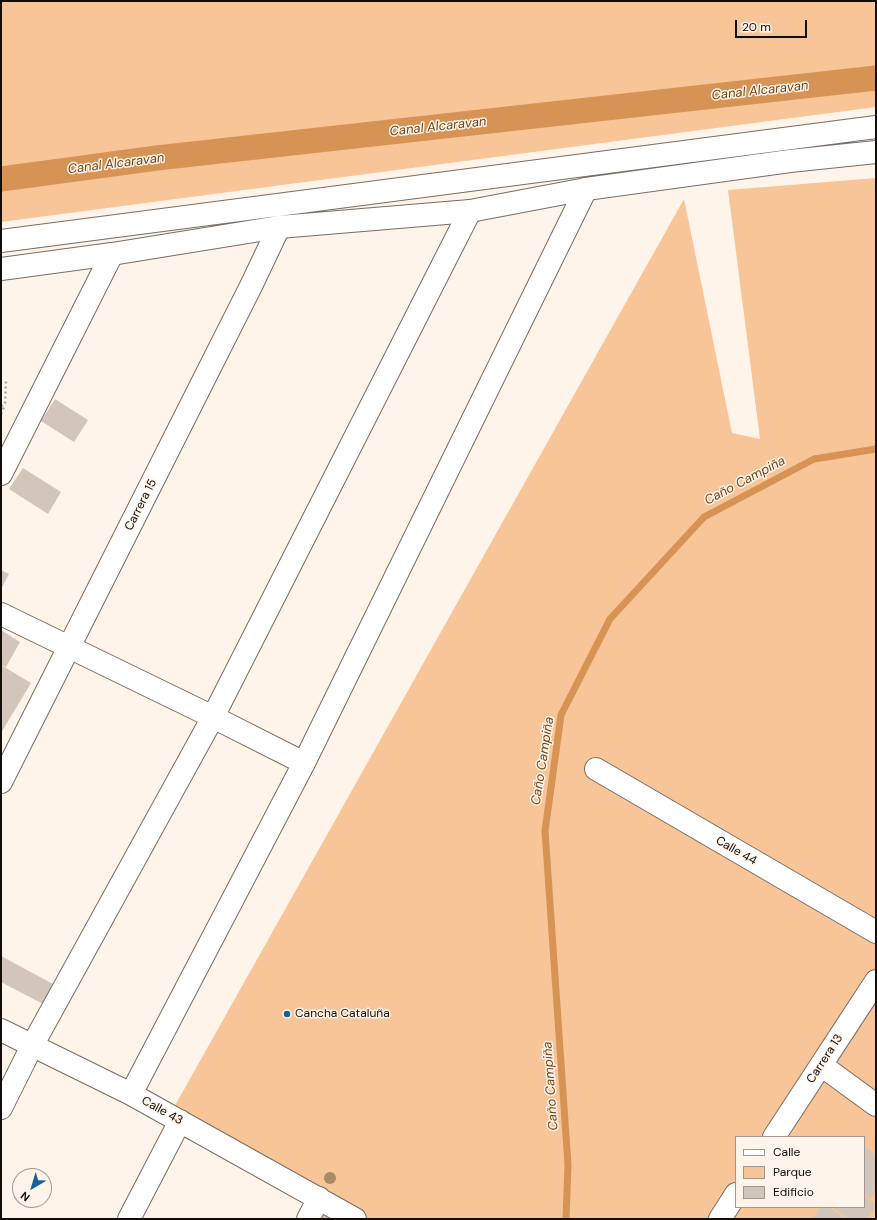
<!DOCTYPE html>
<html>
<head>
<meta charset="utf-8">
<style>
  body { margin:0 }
  #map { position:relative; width:877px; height:1220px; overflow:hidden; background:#fff4ea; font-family:"DM Sans",sans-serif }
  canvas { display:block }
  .frame { position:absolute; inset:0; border:2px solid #110d09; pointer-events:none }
  .legend { position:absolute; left:735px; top:1136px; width:130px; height:72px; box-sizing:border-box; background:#fff4ea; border:1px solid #a09890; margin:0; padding:5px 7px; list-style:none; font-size:12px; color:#110d09 }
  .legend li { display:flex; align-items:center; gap:8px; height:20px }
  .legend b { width:20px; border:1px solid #a09890 }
  .north { position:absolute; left:12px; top:1168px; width:40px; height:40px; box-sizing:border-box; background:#fff4ea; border:1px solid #a09890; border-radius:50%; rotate:218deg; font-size:11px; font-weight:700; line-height:16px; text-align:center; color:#110d09 }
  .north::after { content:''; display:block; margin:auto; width:14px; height:18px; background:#136496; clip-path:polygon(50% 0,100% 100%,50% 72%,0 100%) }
  .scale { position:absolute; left:735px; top:20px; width:72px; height:18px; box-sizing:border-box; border:2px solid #110d09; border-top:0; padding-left:5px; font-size:12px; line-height:14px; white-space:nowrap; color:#110d09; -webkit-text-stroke:3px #fff4ea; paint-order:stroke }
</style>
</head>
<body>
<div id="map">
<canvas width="877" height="1220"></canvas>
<div class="frame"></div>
<ul class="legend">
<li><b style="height:5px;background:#fff"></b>Calle</li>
<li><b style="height:11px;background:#f8c599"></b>Parque</li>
<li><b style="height:11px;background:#d3c5ba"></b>Edificio</li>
</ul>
<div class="north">N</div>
<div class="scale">20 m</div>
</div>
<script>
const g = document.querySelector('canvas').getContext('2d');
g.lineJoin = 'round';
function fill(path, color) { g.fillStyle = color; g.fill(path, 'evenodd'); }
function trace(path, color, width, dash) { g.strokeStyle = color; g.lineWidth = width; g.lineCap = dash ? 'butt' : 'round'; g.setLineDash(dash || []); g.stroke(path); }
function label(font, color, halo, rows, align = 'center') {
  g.font = font + ' "DM Sans",sans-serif'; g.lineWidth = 3; g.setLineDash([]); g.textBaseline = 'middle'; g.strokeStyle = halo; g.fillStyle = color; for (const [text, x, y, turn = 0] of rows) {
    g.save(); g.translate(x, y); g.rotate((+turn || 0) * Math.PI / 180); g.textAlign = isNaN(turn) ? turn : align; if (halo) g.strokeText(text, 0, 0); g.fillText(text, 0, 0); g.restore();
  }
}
fill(new Path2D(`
  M1 1H876V107L1 222Z
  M876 178V1219H313L326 1194 173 1109 684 199 732 433 760 439 728 190ZM736 1137H864V1207H736Z`), '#f8c599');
trace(new Path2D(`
  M566 1219 568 1165 545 831 561 715 610 619 704 517 814 459 876 449`), '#d69354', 7);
trace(new Path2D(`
  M1 179 157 158 876 78`), '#d69354', 25);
fill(new Path2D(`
  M55 399 88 420 74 442 41 421Z
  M23 468 61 492 48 514 9 489Z
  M1 570 9 574 1 589Z
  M1 630 20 642 6 667 1 665Z
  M1 665 31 683 1 733Z
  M1 956 53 984 43 1004 1 982Z
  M864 1146 876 1155V1190L870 1199 864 1194Z
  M864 1196 876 1205 867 1219H849L832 1207H864Z
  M821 1207H829L846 1219H812Z`), '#d3c5ba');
const minor = new Path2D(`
  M1 474 112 254
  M1 614 213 717 304 763
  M596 769 876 932
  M1 782 252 284 279 227
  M1 1030 131 1094 355 1219
  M821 1065 876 1105
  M131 1094 304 763 586 189
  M1 1108 32 1046 213 717 470 211
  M774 1137 876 981
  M129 1219 180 1121
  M308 1219 319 1198
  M720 1219 736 1194`);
const secondary = new Path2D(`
  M1 241 876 127
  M1 269 112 254 279 227 470 211 586 189 790 161 876 152`);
trace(minor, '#796d63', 24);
trace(secondary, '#796d63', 24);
trace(new Path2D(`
  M1 406 5 404 6 381
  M1 414 5 405`), '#afa69f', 2.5, [2, 3]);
trace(minor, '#fff', 22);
trace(secondary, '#fff', 22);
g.fillStyle = '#a88c6a';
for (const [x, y] of [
  [330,1178]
]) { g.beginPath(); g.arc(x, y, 6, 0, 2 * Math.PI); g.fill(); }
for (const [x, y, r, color] of [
  [287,1014,4,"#136496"]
]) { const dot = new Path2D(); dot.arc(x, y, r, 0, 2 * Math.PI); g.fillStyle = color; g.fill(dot); trace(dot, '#fff4ea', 1.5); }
label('12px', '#110d09', '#fff4ea', [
  ["Carrera 15",141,505,-63],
  ["Calle 44",736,851,30],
  ["Carrera 13",825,1059,-57],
  ["Calle 43",162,1111,29]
]);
label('12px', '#110d09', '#fff4ea', [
  ["Cancha Cataluña",295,1014]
], 'left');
label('italic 13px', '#724516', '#fff4ea', [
  ["Canal Alcaravan",760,91,-6],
  ["Canal Alcaravan",438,127,-6],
  ["Canal Alcaravan",116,164,-7],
  ["Caño Campiña",745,481,-28],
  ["Caño Campiña",543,761,-81],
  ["Caño Campiña",551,1086,-94]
]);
</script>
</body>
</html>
